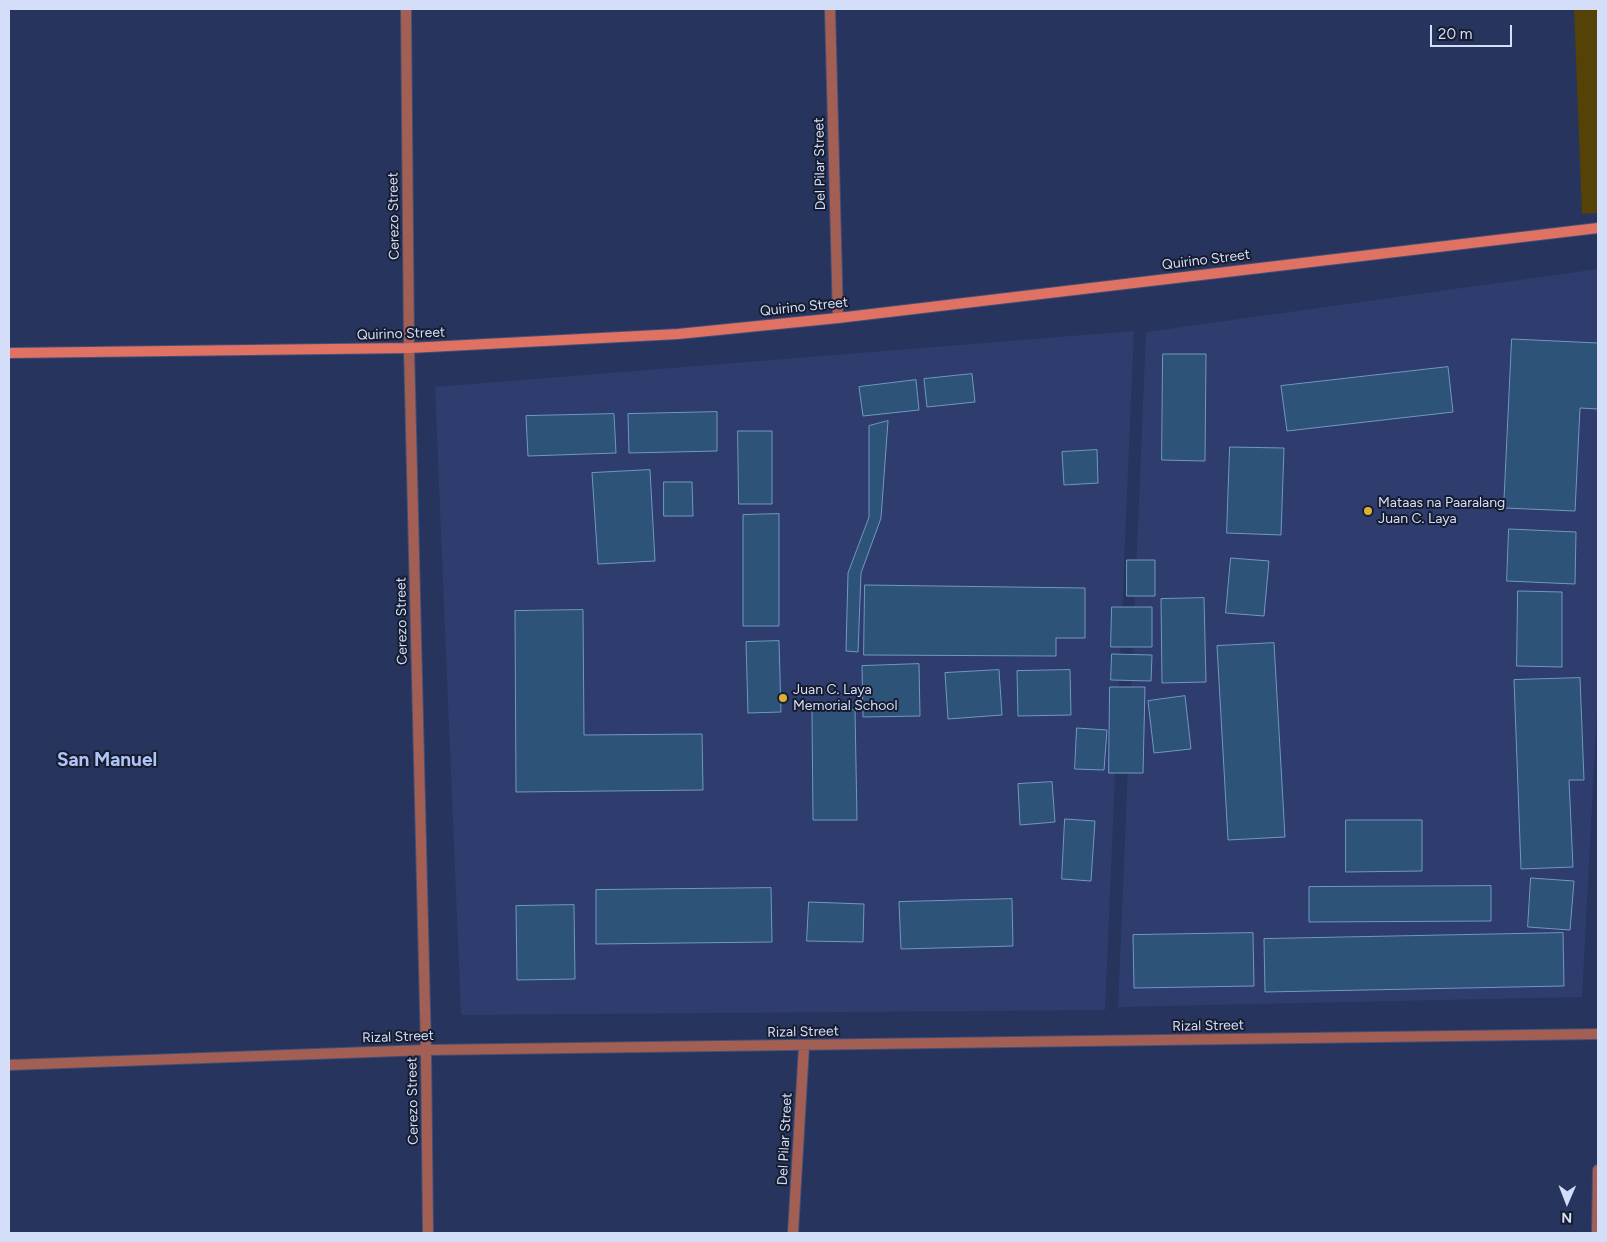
<!DOCTYPE html>
<html>
<head>
<meta charset="utf-8">
<style>
  body { margin:0 }
  #map { position:relative; width:1607px; height:1242px; overflow:hidden; background:#27345e; font-family:Figtree,sans-serif }
  canvas { display:block }
  .frame { position:absolute; inset:0; border:10px solid #d4def8; pointer-events:none }
  .north { position:absolute; left:1542px; top:1177px; width:50px; height:50px; -webkit-text-stroke:4px #171d30; paint-order:stroke; rotate:181deg; font-size:14px; font-weight:700; line-height:20px; text-align:center; color:#d4def8 }
  .north::after { content:''; display:block; margin:auto; width:18px; height:22px; background:#d4def8; clip-path:polygon(50% 0,100% 100%,50% 72%,0 100%) }
  .scale { position:absolute; left:1430px; top:25px; width:82px; height:22px; box-sizing:border-box; border:2px solid #d4def8; border-top:0; padding-left:6px; font-size:15px; line-height:18px; white-space:nowrap; color:#d4def8; -webkit-text-stroke:4px #171d30; paint-order:stroke }
</style>
</head>
<body>
<div id="map">
<canvas width="1607" height="1242"></canvas>
<div class="frame"></div>
<div class="north">N</div>
<div class="scale">20 m</div>
</div>
<script>
const g = document.querySelector('canvas').getContext('2d');
g.lineJoin = 'round';
function fill(path, color) { g.fillStyle = color; g.fill(path, 'evenodd'); }
function trace(path, color, width, dash) { g.strokeStyle = color; g.lineWidth = width; g.lineCap = dash ? 'butt' : 'round'; g.setLineDash(dash || []); g.stroke(path); }
function label(font, color, halo, rows, align = 'center') {
  g.font = font + ' Figtree,sans-serif'; g.lineWidth = 4; g.setLineDash([]); g.textBaseline = 'middle'; g.strokeStyle = halo; g.fillStyle = color; for (const [text, x, y, turn = 0] of rows) {
    g.save(); g.translate(x, y); g.rotate((+turn || 0) * Math.PI / 180); g.textAlign = isNaN(turn) ? turn : align; if (halo) g.strokeText(text, 0, 0); g.fillText(text, 0, 0); g.restore();
  }
}
fill(new Path2D(`
  M1598 269V691L1582 997 1118 1007 1146 332Z
  M1134 331 1105 1010 461 1015 435 387Z`), '#2e3d6d');
fill(new Path2D(`
  M1574 9H1598V213L1582 214Z`), '#544207');
const building = new Path2D(`
  M1512 339 1598 343V409L1580 408 1575 511 1504 508Z
  M1163 354H1206L1205 461 1162 460Z
  M1448 367 1453 412 1287 431 1281 386Z
  M972 374 975 402 927 407 924 379Z
  M916 380 919 410 863 416 859 387Z
  M717 412V451L629 453 628 414Z
  M614 414 616 453 528 456 526 416Z
  M888 421 881 518 861 573 858 652 846 651 848 573 869 517V426Z
  M738 431H772V504H739Z
  M1230 447 1284 448 1281 535 1227 533Z
  M1097 450 1098 483 1064 485 1062 452Z
  M650 470 655 561 598 564 592 473Z
  M664 482H692L693 516H664Z
  M779 514V626H743V515Z
  M1509 529 1576 532 1575 584 1507 581Z
  M1231 558 1269 561 1264 616 1226 613Z
  M1127 560H1155V596H1127Z
  M865 585 1085 588V638H1056V656L864 655Z
  M1518 591 1562 592V667L1517 666Z
  M1204 598 1206 682 1162 683 1161 599Z
  M1112 607H1152V647H1111Z
  M583 610 584 735 702 734 703 790 516 792 515 611Z
  M779 641 781 712 748 713 746 642Z
  M1274 643 1285 837 1228 840 1217 646Z
  M1112 654 1152 655 1151 681 1111 680Z
  M919 664 920 716 863 717 862 666Z
  M999 670 1002 715 948 719 945 673Z
  M1070 670 1071 715 1018 716 1017 671Z
  M1580 678 1584 780H1569L1573 867 1521 869 1514 680Z
  M1110 687H1145L1143 773H1109Z
  M1185 696 1191 749 1154 753 1148 701Z
  M855 710 857 820H813L812 711Z
  M1077 728 1107 730 1104 770 1075 769Z
  M1052 782 1055 822 1020 825 1018 784Z
  M1065 819 1095 821 1091 881 1062 879Z
  M1346 820H1422V871L1346 872Z
  M1531 878 1574 881 1570 930 1528 927Z
  M1491 886V921L1309 922V887Z
  M771 888 772 942 596 944V890Z
  M1012 899 1013 946 901 949 899 902Z
  M809 902 864 904 863 942 807 941Z
  M574 905 575 979 517 980 516 906Z
  M1253 933 1254 986 1134 988 1133 935Z
  M1563 933 1564 986 1265 992 1264 939Z`);
fill(building, '#2d5378');
trace(building, '#7098c1', 1);
const street = new Path2D(`
  M406 9 409 348 426 1050 428 1233
  M830 9 838 318
  M9 1065 426 1050 1598 1034
  M793 1233 804 1046
  M1597 1233 1598 1170`);
const secondary = new Path2D(`
  M9 353 409 348 678 334 838 318 1598 228`);
trace(street, '#434f77', 12);
trace(secondary, '#434f77', 12);
trace(street, '#a45f54', 10);
trace(secondary, '#e07263', 10);
for (const [x, y, r, color] of [
  [1368,511,5,"#dcb233"],
  [783,698,5,"#dcb233"]
]) { const dot = new Path2D(); dot.arc(x, y, r, 0, 2 * Math.PI); g.fillStyle = color; g.fill(dot); trace(dot, '#171d30', 2); }
label('14px', '#d4def8', '#171d30', [
  ["Del Pilar Street",820,164,-91],
  ["Cerezo Street",394,216,-91],
  ["Quirino Street",1206,260,-7],
  ["Quirino Street",804,307,-6],
  ["Quirino Street",401,334,-2],
  ["Cerezo Street",402,621,-91],
  ["Rizal Street",1208,1026,-1],
  ["Rizal Street",803,1032,-1],
  ["Rizal Street",398,1037,-2],
  ["Cerezo Street",413,1101,-91],
  ["Del Pilar Street",785,1139,-87]
]);
label('14px', '#d4def8', '#171d30', [
  ["Mataas na Paaralang",1378,503],
  ["Juan C. Laya",1378,519],
  ["Juan C. Laya",793,690],
  ["Memorial School",793,706]
], 'left');
label('bold 19px', '#b0c3f6', '#171d30', [
  ["San Manuel",107,760]
]);
</script>
</body>
</html>
